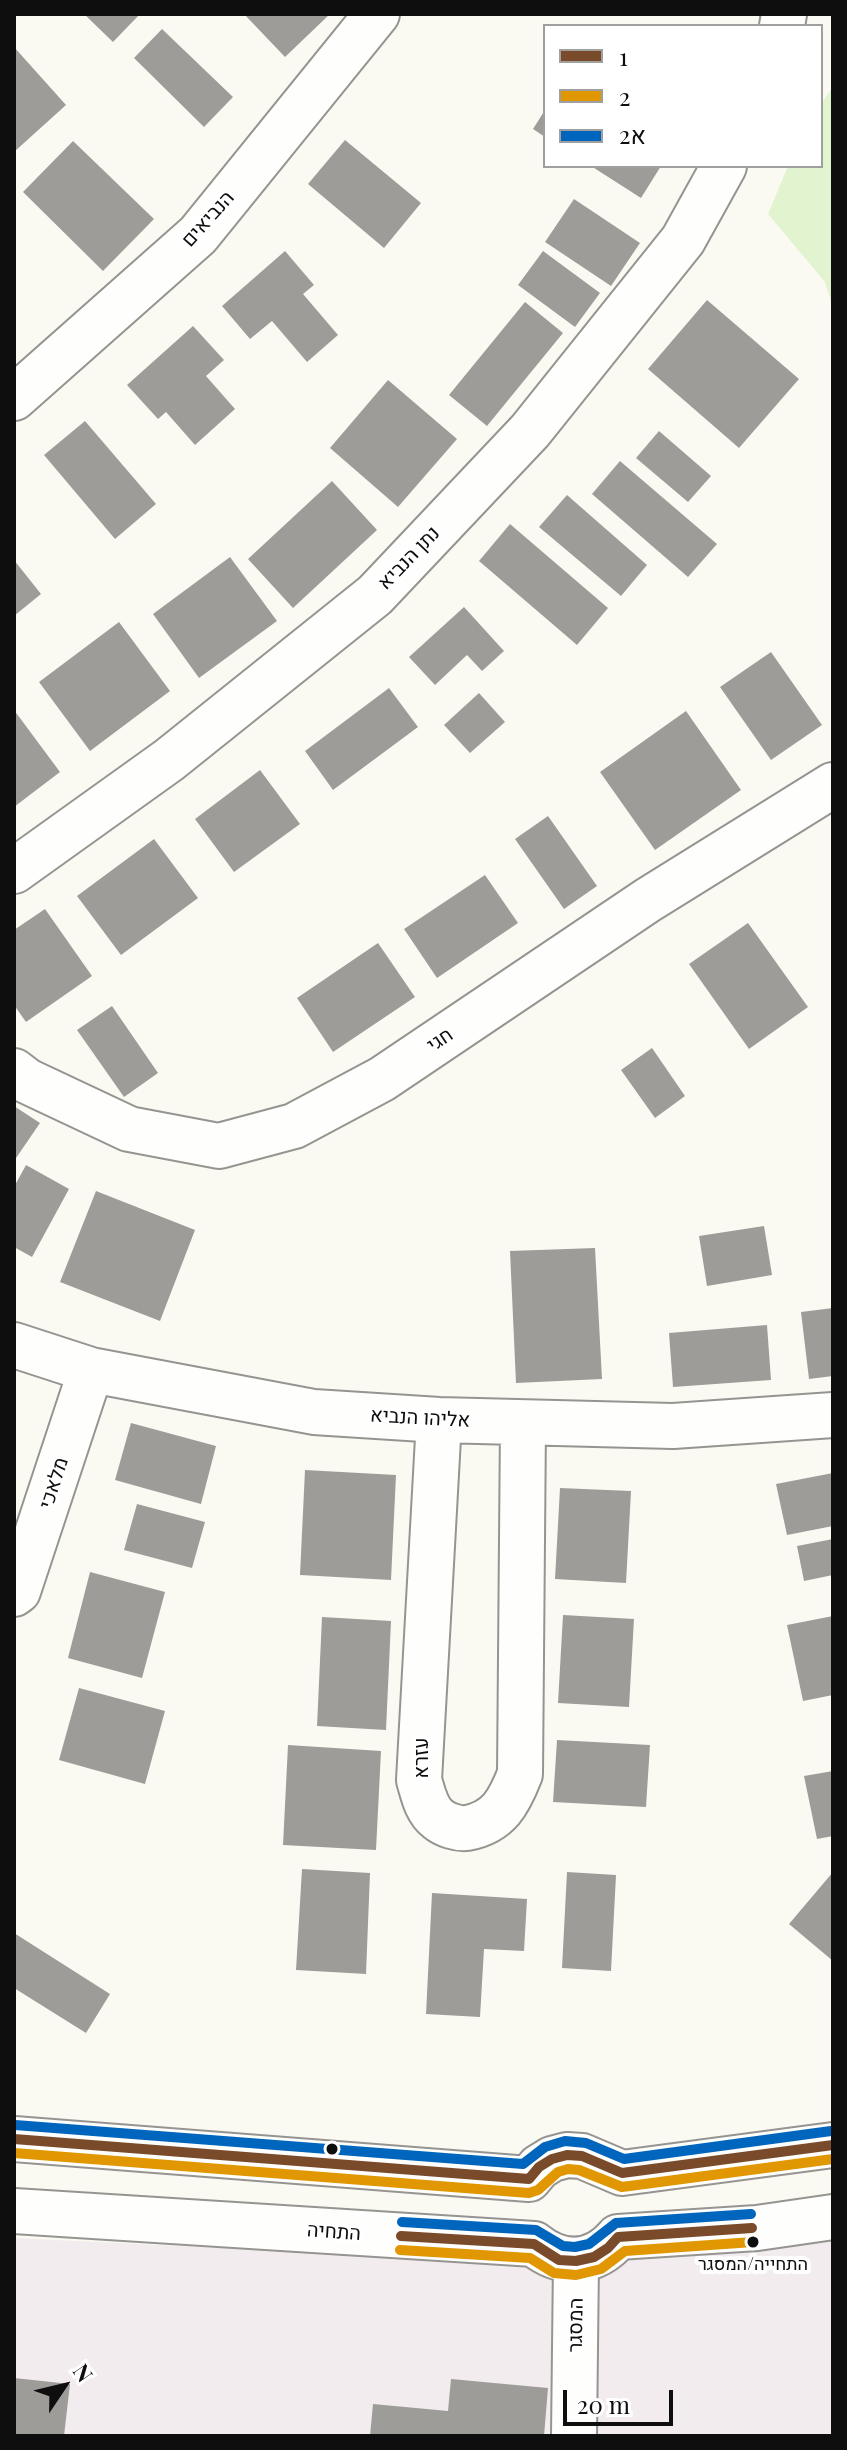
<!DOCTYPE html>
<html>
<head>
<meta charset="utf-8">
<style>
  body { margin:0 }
  #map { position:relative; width:847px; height:2450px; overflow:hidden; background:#fbfaf2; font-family:"Playfair Display",Heebo,serif }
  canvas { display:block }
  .frame { position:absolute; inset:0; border:16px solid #0e0e0e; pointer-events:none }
  .legend { position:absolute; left:543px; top:24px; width:280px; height:144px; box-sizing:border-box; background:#fff; border:2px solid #9f9f9f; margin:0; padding:10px 14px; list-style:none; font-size:24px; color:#0e0e0e }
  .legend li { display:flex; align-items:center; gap:16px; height:40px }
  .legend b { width:40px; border:2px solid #9f9f9f }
  .north { position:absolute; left:24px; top:2346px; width:80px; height:80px; -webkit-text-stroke:6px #fff; paint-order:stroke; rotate:55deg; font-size:22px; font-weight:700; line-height:32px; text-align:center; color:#0e0e0e }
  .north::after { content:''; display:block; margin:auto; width:28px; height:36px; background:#0e0e0e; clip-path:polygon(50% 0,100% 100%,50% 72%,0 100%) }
  .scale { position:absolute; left:563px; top:2390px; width:110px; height:36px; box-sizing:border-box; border:4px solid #0e0e0e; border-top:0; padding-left:10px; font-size:24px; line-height:28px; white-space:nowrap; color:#0e0e0e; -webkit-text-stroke:6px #fff; paint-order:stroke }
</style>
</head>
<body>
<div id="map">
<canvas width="847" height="2450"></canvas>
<div class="frame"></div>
<ul class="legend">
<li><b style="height:10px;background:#7a4b2a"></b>1</li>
<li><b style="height:10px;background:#e09701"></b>2</li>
<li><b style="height:10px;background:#0065bd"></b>2א</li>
</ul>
<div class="north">N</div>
<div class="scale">20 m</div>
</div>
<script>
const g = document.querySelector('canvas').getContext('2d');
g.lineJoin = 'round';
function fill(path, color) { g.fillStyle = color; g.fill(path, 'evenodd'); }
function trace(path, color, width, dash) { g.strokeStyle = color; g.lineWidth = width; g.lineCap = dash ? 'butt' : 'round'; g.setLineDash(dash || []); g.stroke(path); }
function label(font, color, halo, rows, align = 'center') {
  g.font = font + ' "Playfair Display",Heebo,serif'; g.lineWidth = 8; g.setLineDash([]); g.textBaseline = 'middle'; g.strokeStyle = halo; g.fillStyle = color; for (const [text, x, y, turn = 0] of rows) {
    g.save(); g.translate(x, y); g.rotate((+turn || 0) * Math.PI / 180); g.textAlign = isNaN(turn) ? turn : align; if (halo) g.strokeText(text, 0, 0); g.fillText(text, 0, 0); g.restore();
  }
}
fill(new Path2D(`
  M833 2230V2436H14V2238L575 2265Z`), '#f3ecef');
fill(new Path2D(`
  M833 87V308L825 282 768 214 788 166H821V104Z`), '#e2f3d0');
fill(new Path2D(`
  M84 14H140L113 42Z
  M244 14H330L285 57Z
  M162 29 233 97 204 127 134 58Z
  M14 47 66 105 14 152Z
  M545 110V137L533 129Z
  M345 140 421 203 384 248 308 184Z
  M73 141 154 219 103 271 23 192Z
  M591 166H661L641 198Z
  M574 199 640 243 611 286 545 242Z
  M285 251 314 285 303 294 338 335 307 362 272 321 250 339 222 306Z
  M543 251 600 293 575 327 518 285Z
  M707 300 799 379 739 448 648 369Z
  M525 302 563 333 487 426 449 395Z
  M193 326 224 360 206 376 235 409 195 445 166 412 158 419 127 385Z
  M388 380 457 439 398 507 330 448Z
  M85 421 156 504 115 539 44 455Z
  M659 431 711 476 688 502 636 458Z
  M620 461 717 544 688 577 592 494Z
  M332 481 377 530 293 608 248 559Z
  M567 495 647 565 621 596 539 527Z
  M510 524 608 608 577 645 479 561Z
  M230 557 277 621 199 678 153 614Z
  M14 560 41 594 14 616Z
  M464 607 504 651 482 671 467 655 435 685 409 657Z
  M119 622 170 691 90 751 39 682Z
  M771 652 822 725 771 760 720 687Z
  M389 688 418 727 333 790 305 751Z
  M479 693 505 722 470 753 444 725Z
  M14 710 60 772 14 807Z
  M686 711 741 790 655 850 600 772Z
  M260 770 300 824 234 872 195 819Z
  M548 816 597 886 564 909 515 839Z
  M154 839 198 898 121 955 77 896Z
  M485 875 518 923 437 978 404 929Z
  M45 909 92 976 26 1022 14 1005V930Z
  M748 923 808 1007 749 1049 689 964Z
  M378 943 415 997 333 1052 297 998Z
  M112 1006 158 1073 124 1097 77 1030Z
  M652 1048 685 1096 655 1118 621 1070Z
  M14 1106 40 1123 14 1161Z
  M26 1165 69 1189 32 1257 14 1247V1187Z
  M96 1191 195 1230 160 1321 60 1282Z
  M764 1226 772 1275 707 1286 699 1236Z
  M595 1248 602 1379 516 1383 510 1251Z
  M833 1308V1376L809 1379 801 1312Z
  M767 1325 771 1380 673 1387 669 1333Z
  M131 1423 216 1446 201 1504 115 1480Z
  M305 1470 396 1475 391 1580 300 1575Z
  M833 1473V1526L787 1535 776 1484Z
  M560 1488 631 1491 626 1583 555 1579Z
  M137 1504 205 1522 192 1568 124 1550Z
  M833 1539V1575L804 1581 797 1546Z
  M90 1572 165 1592 142 1678 68 1658Z
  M563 1615 634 1619 629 1707 558 1703Z
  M833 1616V1695L803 1701 787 1625Z
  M322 1617 391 1621 386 1730 317 1726Z
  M79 1688 165 1711 145 1784 59 1760Z
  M557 1740 650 1745 646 1807 553 1802Z
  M288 1745 381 1751 376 1850 283 1845Z
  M833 1771V1836L817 1839 804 1776Z
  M302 1869 370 1873 366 1974 296 1970Z
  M567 1872 616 1875 611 1971 562 1968Z
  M833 1872V1961L789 1924Z
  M432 1893 527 1899 524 1951 484 1949 480 2017 426 2014Z
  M14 1933 110 1994 86 2033 14 1988Z
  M14 2378 70 2384 64 2436H14Z
  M451 2379 548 2388 544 2436H370L373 2404 448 2411Z`), '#9e9c98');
const minor = new Path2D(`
  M782 26 784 14
  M14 398 198 235 377 14
  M14 871 169 760 375 595 530 431 683 240 724 166
  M14 1071 27 1081 129 1129 219 1146 294 1126 382 1079 648 900 833 785
  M14 1345 91 1370 314 1412 439 1420 673 1426 833 1415
  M439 1420 419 1780C423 1793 426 1810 438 1819 445 1825 458 1829 467 1828 499 1822 509 1802 520 1774L523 1423
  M14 1594 18 1591 91 1370
  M14 2139 529 2179 539 2167 552 2159 567 2155 582 2156 622 2173 833 2145
  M14 2211 534 2244C563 2267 594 2265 618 2237L757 2228 833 2217
  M574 2436 576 2261`);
trace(minor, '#959491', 48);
trace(minor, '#fefefd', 44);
trace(new Path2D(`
  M14 2139 529 2179 539 2167 552 2159 567 2155 582 2156 622 2173 833 2145
  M401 2236 534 2244 559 2260 576 2261 594 2257 608 2248 618 2237 752 2228`), '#7a4b2a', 10);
trace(new Path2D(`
  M14 2153 529 2193 538 2190 558 2172 568 2169 579 2170 622 2187 833 2159
  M400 2250 530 2258 554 2273 576 2275 601 2269 625 2251 753 2242`), '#e09701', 10);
trace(new Path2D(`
  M15 2125 523 2164 545 2147 565 2141 586 2143 624 2159 831 2131
  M402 2222 536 2230 563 2246 575 2247 589 2244 616 2223 751 2214`), '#0065bd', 10);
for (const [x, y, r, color] of [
  [332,2149,7,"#0e0e0e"],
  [753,2242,7,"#0e0e0e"]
]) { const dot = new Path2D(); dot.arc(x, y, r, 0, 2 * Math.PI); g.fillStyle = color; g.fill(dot); trace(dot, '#fff', 3); }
label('18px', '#0e0e0e', '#fff', [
  ["התחייה/המסגר",753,2264]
]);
label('20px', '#0e0e0e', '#fff', [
  ["הנביאים",208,219,-48],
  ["נתן הנביא",409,558,-46],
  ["חגי",440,1040,-34],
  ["אליהו הנביא",420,1418,3],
  ["מלאכי",54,1483,-72],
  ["עזרא",422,1758,-90],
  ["התחיה",334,2232,4],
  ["המסגר",576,2325,-89]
]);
</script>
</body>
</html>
